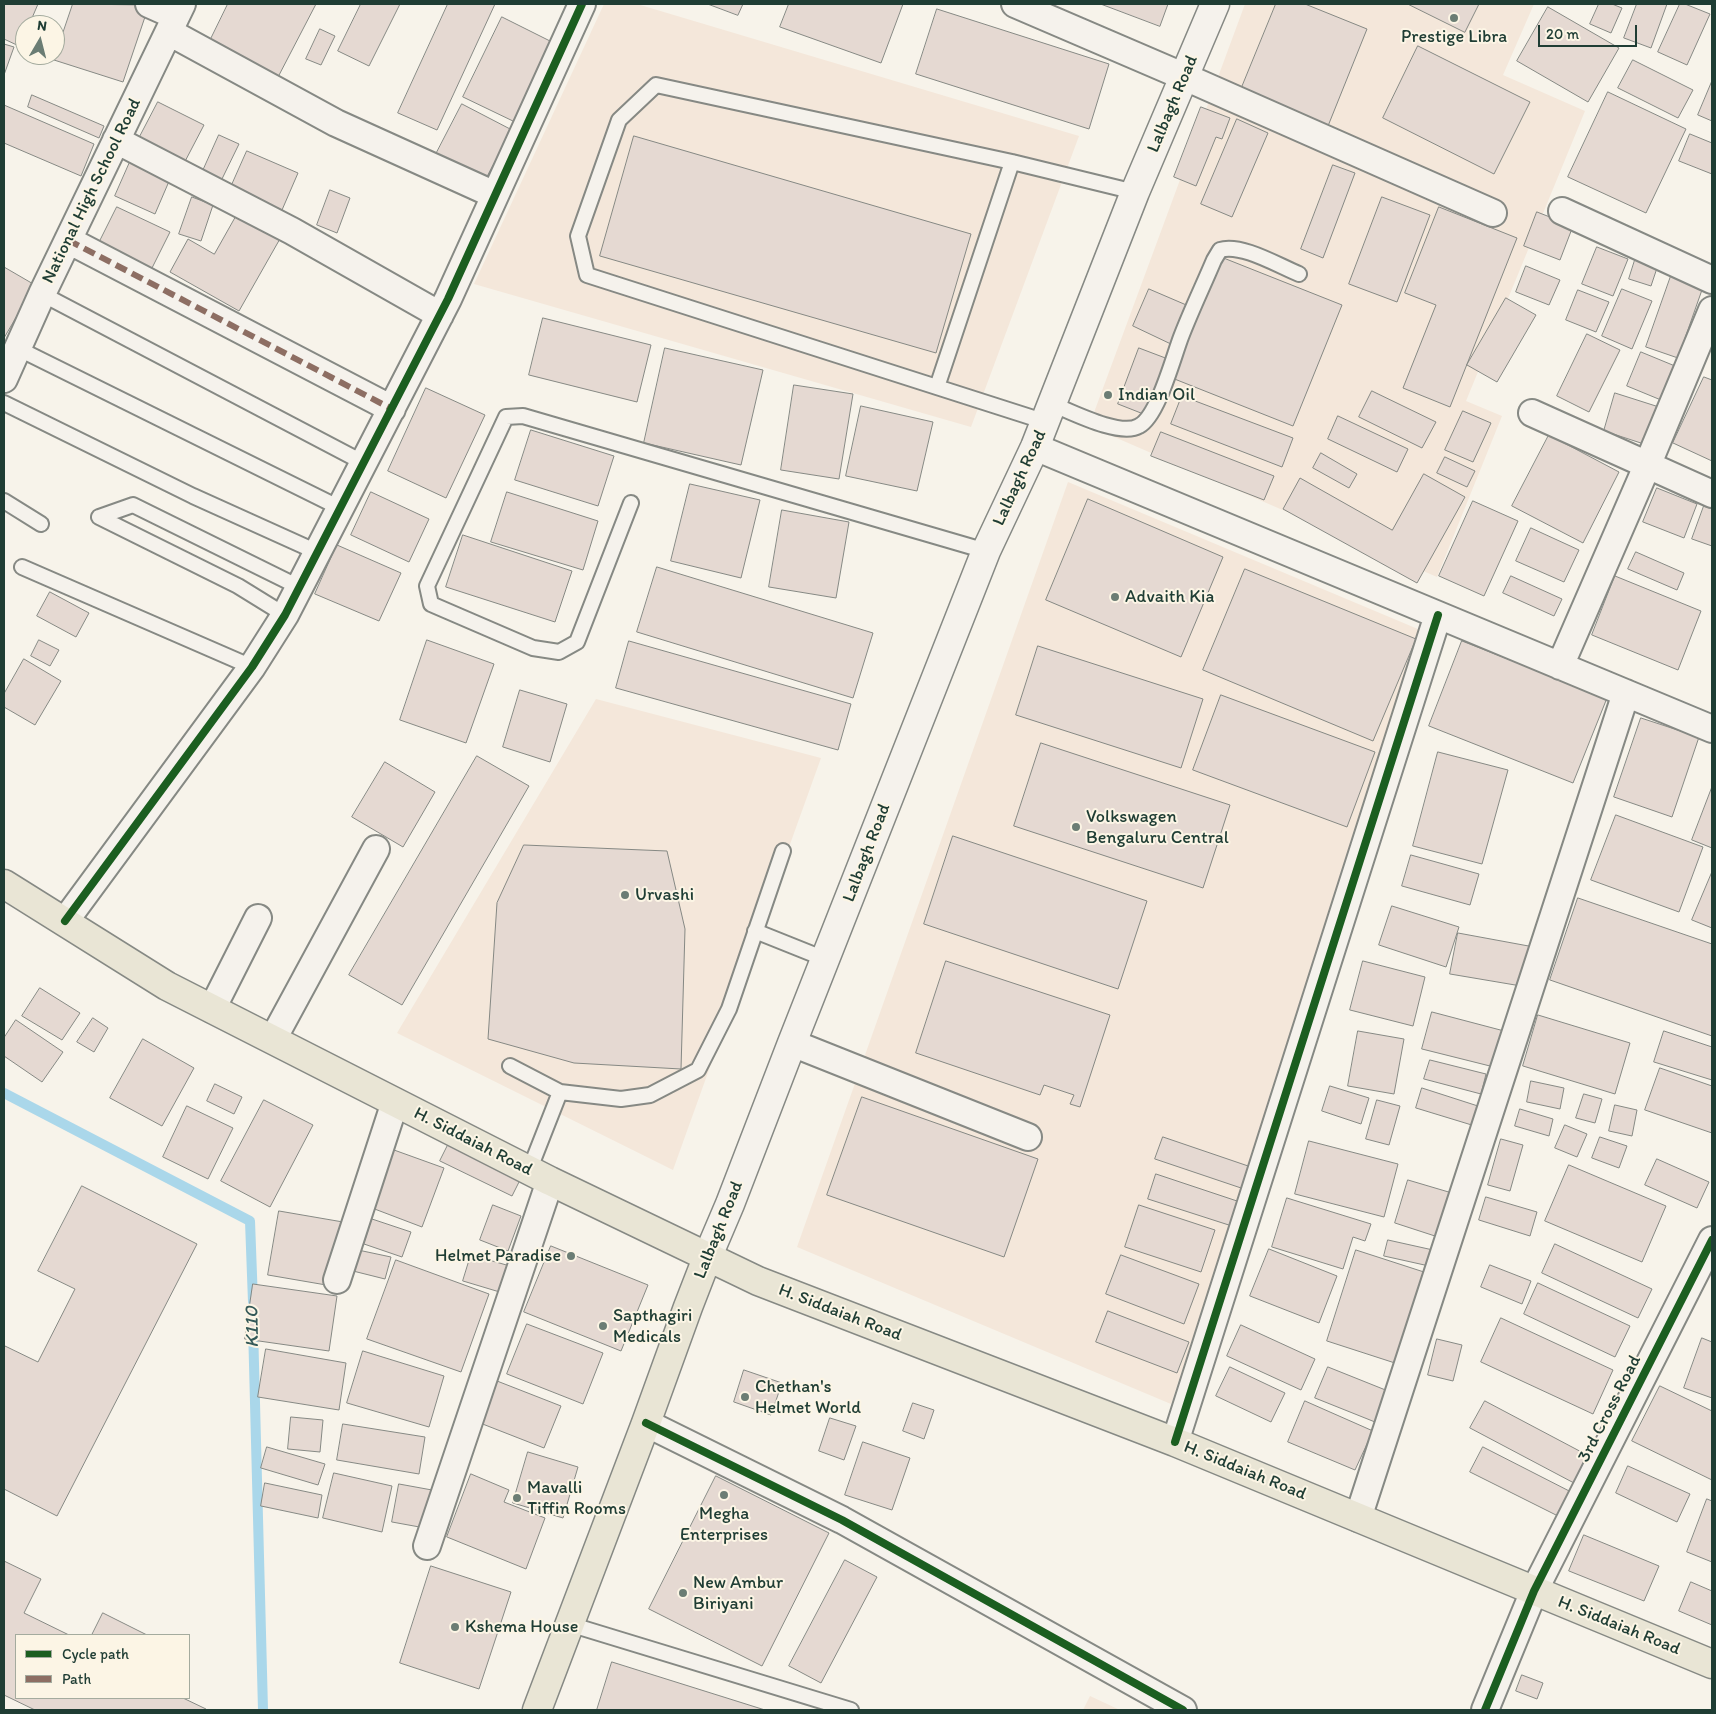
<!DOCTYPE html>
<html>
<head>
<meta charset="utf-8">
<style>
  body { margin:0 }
  #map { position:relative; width:1716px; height:1714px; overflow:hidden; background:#f7f3ea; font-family:Itim,sans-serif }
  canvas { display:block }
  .frame { position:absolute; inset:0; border:5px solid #1f3d34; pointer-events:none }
  .legend { position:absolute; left:15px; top:1634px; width:175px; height:65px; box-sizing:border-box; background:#fcf5e5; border:1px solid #a4ab9e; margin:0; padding:6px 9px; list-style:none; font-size:15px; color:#1f3d34 }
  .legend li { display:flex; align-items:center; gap:10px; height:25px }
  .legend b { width:25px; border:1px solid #a4ab9e }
  .north { position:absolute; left:15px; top:15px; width:50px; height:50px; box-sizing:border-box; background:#fcf5e5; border:1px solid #a4ab9e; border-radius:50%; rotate:8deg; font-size:14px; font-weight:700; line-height:20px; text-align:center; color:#1f3d34 }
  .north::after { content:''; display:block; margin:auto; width:18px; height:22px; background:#6b7d74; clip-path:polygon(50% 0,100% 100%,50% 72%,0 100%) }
  .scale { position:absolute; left:1538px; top:25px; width:99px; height:22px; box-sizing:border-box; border:2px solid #1f3d34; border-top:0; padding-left:6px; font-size:15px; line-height:18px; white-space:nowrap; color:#1f3d34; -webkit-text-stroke:4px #fcf5e5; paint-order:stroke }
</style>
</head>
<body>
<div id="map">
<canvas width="1716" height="1714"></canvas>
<div class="frame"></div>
<ul class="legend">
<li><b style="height:6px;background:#1b5e20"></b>Cycle path</li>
<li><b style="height:6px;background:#8d6e63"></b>Path</li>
</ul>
<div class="north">N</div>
<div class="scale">20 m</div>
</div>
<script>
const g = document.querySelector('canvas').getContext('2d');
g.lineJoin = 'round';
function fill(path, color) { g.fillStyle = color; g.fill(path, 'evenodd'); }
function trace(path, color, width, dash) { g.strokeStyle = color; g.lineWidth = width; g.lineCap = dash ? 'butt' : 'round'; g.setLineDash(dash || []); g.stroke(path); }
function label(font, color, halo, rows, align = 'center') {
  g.font = font + ' Itim,sans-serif'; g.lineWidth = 4; g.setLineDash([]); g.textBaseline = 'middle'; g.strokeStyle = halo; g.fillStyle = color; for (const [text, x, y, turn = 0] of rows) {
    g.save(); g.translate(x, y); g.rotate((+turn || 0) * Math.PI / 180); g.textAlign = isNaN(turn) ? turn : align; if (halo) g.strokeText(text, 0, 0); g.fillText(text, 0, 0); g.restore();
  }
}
fill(new Path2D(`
  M604 4H637L1079 136 971 427 474 284Z
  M1245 4H1534L1503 75 1585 111 1466 401 1502 416 1437 577 1089 426Z
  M1068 482 1425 632 1171 1404 797 1247Z
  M596 699 821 758 673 1170 397 1033Z
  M1090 1696 1120 1710H1083Z`), '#f4e7da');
trace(new Path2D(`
  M4 1093 250 1221 253 1302
  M253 1326 263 1710`), '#aad7ea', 10);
const building = new Path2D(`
  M4 4H38L29 25H25V33L19 46 4 39Z
  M73 4 149 5 123 82 54 60Z
  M228 4H316L277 79 208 45Z
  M361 4H400L369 66 338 51Z
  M448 4H495L437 130 398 113Z
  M708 4H743L738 15Z
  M789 4H903L881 63 780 27Z
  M1101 4H1168L1160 26Z
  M1276 4H1305L1367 29 1328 126 1240 92Z
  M1408 4H1479L1465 32Z
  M1599 4H1612L1622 8 1611 33 1590 24Z
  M1637 4H1667L1651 48 1624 38Z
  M1680 4H1685L1710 14 1687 65 1658 52Z
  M1548 7 1619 48 1588 102 1517 61Z
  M937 9 1109 64 1089 129 916 74Z
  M502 17 554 43 515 122 463 97Z
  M320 29 335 36 321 65 306 59Z
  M4 44 14 47 4 75Z
  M1418 46 1530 102 1494 174 1383 118Z
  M1633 60 1693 90 1678 118 1618 88Z
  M1712 81V121L1698 115Z
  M1608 92 1686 129 1646 213 1568 177Z
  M32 95 104 126 99 138 28 107Z
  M158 102 204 125 180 171 134 148Z
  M462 104 512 130 483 184 434 158Z
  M4 105 94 144 81 176 4 143Z
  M1201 107 1230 118 1222 139 1216 137 1196 186 1174 177Z
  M1237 119 1268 133 1232 217 1201 204Z
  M1690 134 1712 143V174L1679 161Z
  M219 135 239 144 221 181 202 173Z
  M634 136 971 234 936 353 600 256Z
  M247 151 298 173 282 210 231 187Z
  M130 162 170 179 155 214 115 196Z
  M1333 165 1355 173 1323 258 1301 249Z
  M330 190 350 198 337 233 317 225Z
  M192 197 213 205 201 241 179 234Z
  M1382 197 1430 215 1397 302 1349 284Z
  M117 207 170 232 148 276 95 251Z
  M1439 207 1517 238 1450 407 1403 388 1436 305 1405 293Z
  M1537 212 1573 226 1560 260 1524 246Z
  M238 213 281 237 239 311 170 272 188 239 214 254Z
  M1597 247 1628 259 1613 296 1582 284Z
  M1221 257 1342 305 1293 426 1172 378Z
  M1635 260 1657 268 1651 286 1629 279Z
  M1526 266 1560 280 1549 305 1516 292Z
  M4 267 35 285 4 338Z
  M1671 276 1703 287 1678 358 1646 347Z
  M1149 289 1191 307 1173 345 1133 326Z
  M1622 289 1652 301 1632 349 1602 336Z
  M1578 290 1609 302 1596 332 1566 320Z
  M1506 298 1536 315 1497 382 1467 365Z
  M543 318 651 345 637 402 529 375Z
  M1587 334 1620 350 1589 412 1557 396Z
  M665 348 763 370 741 465 644 443Z
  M1139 348 1168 359 1146 415 1118 404Z
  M1641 352 1675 366 1661 400 1627 386Z
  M1704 377 1712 380V461L1673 443Z
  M794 385 853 394 839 479 781 470Z
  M426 388 485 415 446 498 388 471Z
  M1372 391 1436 422 1422 448 1359 417Z
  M1615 393 1659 407 1647 445 1604 431Z
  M1182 396 1293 438 1282 467 1171 424Z
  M861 406 933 422 917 491 846 476Z
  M1463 411 1491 423 1473 462 1445 450Z
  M1338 416 1408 449 1397 472 1328 439Z
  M531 430 614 456 598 506 515 480Z
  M1161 432 1274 476 1264 500 1151 456Z
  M1549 435 1619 472 1583 543 1512 506Z
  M1321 453 1357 474 1349 488 1313 468Z
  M1445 457 1475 471 1467 487 1437 473Z
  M1424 474 1465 497 1417 583 1283 509 1300 478 1392 530Z
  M690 484 760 500 741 578 671 561Z
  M1657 488 1697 504 1684 538 1643 522Z
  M371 492 429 519 409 562 351 535Z
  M507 492 598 521 583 570 491 542Z
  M1088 499 1223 557 1181 657 1046 600Z
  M1473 501 1518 521 1484 596 1439 576Z
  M1704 506 1712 509V546L1692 539Z
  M782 510 849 522 836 598 769 587Z
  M1531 528 1579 550 1564 582 1516 561Z
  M463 535 572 571 555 622 446 587Z
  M337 545 401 573 379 621 315 594Z
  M1636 552 1684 573 1677 590 1628 569Z
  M657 567 873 633 853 698 637 632Z
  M1245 569 1416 639 1373 741 1203 670Z
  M1511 576 1562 599 1554 616 1503 593Z
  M1615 576 1701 611 1678 670 1592 635Z
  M50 592 89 613 76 637 37 616Z
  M39 640 59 650 50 666 31 656Z
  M427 640 494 664 466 743 400 720Z
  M629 641 851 704 838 750 616 688Z
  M1462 641 1607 698 1573 783 1429 726Z
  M1038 646 1203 699 1181 768 1016 715Z
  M24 659 61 681 35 725 4 707V694Z
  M520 690 567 704 550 762 503 747Z
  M1221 695 1375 752 1347 827 1193 770Z
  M1641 718 1699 737 1672 817 1614 797Z
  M1041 743 1230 805 1203 888 1014 826Z
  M1438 752 1508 770 1482 864 1413 846Z
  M477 756 529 786 402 1005 349 975Z
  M385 762 435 792 403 847 352 817Z
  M1712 787V848L1692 840Z
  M1616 815 1703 847 1679 912 1591 880Z
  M953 836 1147 901 1118 989 924 924Z
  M524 845 667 851 685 929 681 1069 574 1063 488 1039 497 903Z
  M1411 855 1479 874 1470 905 1402 886Z
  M1712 872V928L1692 920Z
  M1578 898 1712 944V1036L1550 980Z
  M1392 906 1459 927 1446 967 1379 945Z
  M1458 933 1534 947 1527 987 1450 974Z
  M946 961 1110 1015 1080 1107 1070 1104 1074 1095 1044 1085 1040 1095 916 1053Z
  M1363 961 1425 977 1413 1026 1350 1010Z
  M40 988 80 1013 62 1040 22 1016Z
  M1432 1012 1508 1032 1498 1068 1422 1049Z
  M1538 1015 1630 1043 1615 1094 1523 1066Z
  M93 1018 108 1028 94 1052 77 1042Z
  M16 1020 63 1052 42 1082 4 1056V1038Z
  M1358 1031 1404 1039 1394 1094 1348 1086Z
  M1664 1031 1712 1047V1080L1654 1062Z
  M143 1039 194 1068 162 1126 110 1098Z
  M1430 1060 1486 1074 1481 1094 1424 1079Z
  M1660 1068 1712 1086V1133L1645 1110Z
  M1531 1081 1564 1088 1560 1109 1527 1102Z
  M215 1084 242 1097 234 1114 207 1101Z
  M1330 1086 1369 1098 1361 1124 1322 1111Z
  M1422 1088 1481 1107 1475 1126 1416 1108Z
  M1584 1094 1602 1099 1595 1123 1576 1118Z
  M862 1097 1038 1159 1004 1257 827 1195Z
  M264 1100 313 1125 270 1207 221 1181Z
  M1377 1100 1400 1106 1389 1145 1366 1139Z
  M1615 1105 1637 1110 1632 1136 1609 1131Z
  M187 1106 233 1128 208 1179 163 1157Z
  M1520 1109 1553 1119 1549 1136 1515 1126Z
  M1565 1125 1587 1134 1577 1157 1555 1148Z
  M1163 1137 1254 1168 1247 1190 1155 1159Z
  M1600 1137 1627 1146 1619 1168 1592 1158Z
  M451 1139 523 1174 512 1196 440 1161Z
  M1501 1139 1523 1145 1510 1191 1488 1185Z
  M1309 1141 1398 1164 1384 1217 1295 1194Z
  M394 1150 444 1168 422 1227 372 1208Z
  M1657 1159 1709 1182 1697 1208 1645 1185Z
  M1569 1165 1666 1206 1642 1262 1545 1221Z
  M1156 1174 1243 1203 1235 1227 1148 1199Z
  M1408 1180 1452 1193 1438 1237 1395 1223Z
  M82 1186 197 1244 57 1516 4 1489V1349L5 1346 38 1362 75 1289 38 1271Z
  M1486 1197 1537 1212 1530 1236 1479 1220Z
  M1287 1198 1371 1224 1365 1241 1353 1237 1343 1269 1272 1247Z
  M493 1205 521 1216 508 1251 480 1240Z
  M1139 1205 1215 1230 1201 1272 1125 1247Z
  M279 1211 343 1222 332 1286 268 1275Z
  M372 1219 411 1232 402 1257 364 1244Z
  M1388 1240 1433 1250 1429 1266 1384 1256Z
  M1555 1244 1652 1289 1638 1318 1542 1273Z
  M551 1246 648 1285 621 1351 524 1312Z
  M1269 1249 1337 1276 1319 1323 1250 1296Z
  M358 1250 391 1257 385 1279 353 1271Z
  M1356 1250 1427 1273 1398 1364 1327 1341Z
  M471 1255 510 1266 503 1293 463 1281Z
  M1121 1255 1199 1284 1184 1324 1106 1294Z
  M396 1260 489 1294 461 1372 367 1339Z
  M1490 1265 1531 1281 1522 1304 1481 1287Z
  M1538 1283 1630 1326 1615 1357 1524 1314Z
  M253 1284 337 1296 329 1351 245 1339Z
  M1108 1311 1189 1342 1177 1373 1096 1342Z
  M1501 1318 1613 1370 1593 1414 1481 1362Z
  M527 1324 603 1353 583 1404 507 1374Z
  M1241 1325 1315 1359 1301 1390 1227 1356Z
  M1702 1338 1712 1342V1398L1684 1388Z
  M1437 1339 1462 1345 1453 1381 1428 1375Z
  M266 1349 346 1363 339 1410 258 1397Z
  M363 1351 444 1376 429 1427 347 1403Z
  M1230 1367 1285 1393 1271 1422 1216 1396Z
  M1328 1367 1398 1395 1385 1426 1315 1398Z
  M744 1370 782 1383 771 1415 734 1402Z
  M497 1381 561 1406 544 1448 480 1423Z
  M1660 1386 1712 1411V1480L1632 1441Z
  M1305 1401 1373 1431 1355 1470 1288 1442Z
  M1485 1401 1589 1456 1574 1483 1470 1428Z
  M913 1403 934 1410 924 1439 903 1431Z
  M291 1417 323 1420 320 1452 288 1449Z
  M830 1418 856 1426 844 1460 819 1451Z
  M343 1424 425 1437 419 1474 337 1460Z
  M863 1442 910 1458 892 1510 845 1495Z
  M267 1447 325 1464 318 1485 261 1468Z
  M1483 1447 1579 1496 1566 1520 1470 1472Z
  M528 1452 578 1467 563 1518 513 1503Z
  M1628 1466 1690 1494 1677 1522 1616 1493Z
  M334 1473 392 1486 382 1532 323 1518Z
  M471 1474 509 1490 504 1502 545 1518 526 1569 447 1537Z
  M716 1476 829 1533 762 1666 649 1609Z
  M265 1483 322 1495 318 1518 261 1506Z
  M399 1484 432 1490 425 1528 392 1522Z
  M1707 1499 1712 1501V1562L1687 1552Z
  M1584 1535 1659 1566 1644 1601 1569 1571Z
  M845 1560 877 1577 821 1683 789 1666Z
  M4 1561 41 1579 24 1613 69 1635H16V1698H183L206 1709 205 1710H35L4 1695Z
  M431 1566 511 1592 479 1689 400 1663Z
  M1691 1582 1712 1591V1625L1679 1611Z
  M103 1613 147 1635H92Z
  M612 1662 765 1710H597Z
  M1522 1675 1543 1683 1537 1699 1516 1691Z`);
fill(building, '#e5d9d2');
trace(building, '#868984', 1);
const lane = new Path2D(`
  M42 294 364 463
  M17 348 340 508
  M937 387 1012 162
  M4 403 193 496 317 552
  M1052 404C1072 412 1120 437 1139 426 1158 416 1173 358 1181 337 1191 311 1203 286 1214 260L1220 250C1241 243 1279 266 1299 274
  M1046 422 587 275 578 236 619 120 656 85 1012 162 1135 192
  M4 501 41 524
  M631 503 577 642 559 652 533 648 431 604 427 586 506 417 523 416 986 551
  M99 517 133 505 299 587
  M99 517 238 586 285 615
  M22 567 252 667
  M755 931 825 959
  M510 1066 560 1092 621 1099 650 1095 698 1070 729 1009 783 851
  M529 1171 560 1092
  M569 1624 851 1710`);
const street = new Path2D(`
  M149 4 176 16
  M1015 4 1185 77 1493 213
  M169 32 336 123 495 195
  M116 140 292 231 440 315
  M1562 211 1712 280
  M68 240 392 409
  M4 379 42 294 182 4
  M1532 413 1712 494
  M1035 447 1712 729
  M1560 666 1647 466 1712 310
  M65 921 252 667 285 615 448 299 582 4
  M212 1009 258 918
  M273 1039 376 849
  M792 1043 1028 1137
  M337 1280 395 1102
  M646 1423 842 1520 1183 1710
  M1175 1442 1438 615
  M1358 1518 1626 693
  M427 1546 550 1181
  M1485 1710 1534 1591 1712 1240`);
const secondary = new Path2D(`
  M707 1258 730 1204 792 1043 986 551 1035 447 1135 192 1215 4`);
const primary = new Path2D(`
  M4 884 167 986 550 1181 758 1281 1175 1442 1712 1664
  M537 1710 646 1423 688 1307 707 1258`);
trace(lane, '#868984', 18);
trace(street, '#868984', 30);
trace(secondary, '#868984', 31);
trace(primary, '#868984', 31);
trace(lane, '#f5f2ec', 14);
trace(street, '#f5f2ec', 26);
trace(secondary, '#f5f2ec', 28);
trace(primary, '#e9e5d5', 28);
trace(new Path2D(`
  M68 240 392 409`), '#8d6e63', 6, [12, 6]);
trace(new Path2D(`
  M65 921 252 667 285 615 448 299 582 4
  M646 1423 842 1520 1183 1710
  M1175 1442 1438 615
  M1485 1710 1534 1591 1712 1240`), '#1b5e20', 8);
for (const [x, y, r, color] of [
  [1454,18,5,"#6b7d74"],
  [1108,395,5,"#6b7d74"],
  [1115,597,5,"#6b7d74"],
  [1076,827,5,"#6b7d74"],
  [625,895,5,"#6b7d74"],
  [571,1256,5,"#6b7d74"],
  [603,1326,5,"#6b7d74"],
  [745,1397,5,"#6b7d74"],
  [724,1495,5,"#6b7d74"],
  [517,1498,5,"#6b7d74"],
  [683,1593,5,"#6b7d74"],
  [455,1627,5,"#6b7d74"]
]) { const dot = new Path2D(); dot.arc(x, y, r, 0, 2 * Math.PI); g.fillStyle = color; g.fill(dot); trace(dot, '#fcf5e5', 2); }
label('18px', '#1f3d34', '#fcf5e5', [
  ["Prestige Libra",1454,37,"center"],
  ["Indian Oil",1118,395],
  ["Advaith Kia",1125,597],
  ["Volkswagen",1086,817],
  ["Bengaluru Central",1086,838],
  ["Urvashi",635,895],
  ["Helmet Paradise",561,1256,"right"],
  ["Sapthagiri",613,1316],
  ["Medicals",613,1337],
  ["Chethan's",755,1387],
  ["Helmet World",755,1408],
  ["Mavalli",527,1488],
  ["Tiffin Rooms",527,1509],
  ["Megha",724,1514,"center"],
  ["Enterprises",724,1535,"center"],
  ["New Ambur",693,1583],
  ["Biriyani",693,1604],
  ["Kshema House",465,1627]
], 'left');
label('18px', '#1f3d34', '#fcf5e5', [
  ["Lalbagh Road",1173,104,-67],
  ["National High School Road",92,191,-64],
  ["Lalbagh Road",1020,478,-65],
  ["Lalbagh Road",867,853,-69],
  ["H. Siddaiah Road",473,1142,27],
  ["Lalbagh Road",719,1230,-68],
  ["H. Siddaiah Road",840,1313,21],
  ["3rd Cross Road",1610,1409,-63],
  ["H. Siddaiah Road",1245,1471,22],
  ["H. Siddaiah Road",1619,1626,22]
]);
label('italic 19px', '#345958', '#fcf5e5', [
  ["K110",253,1327,-91]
]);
</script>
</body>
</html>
